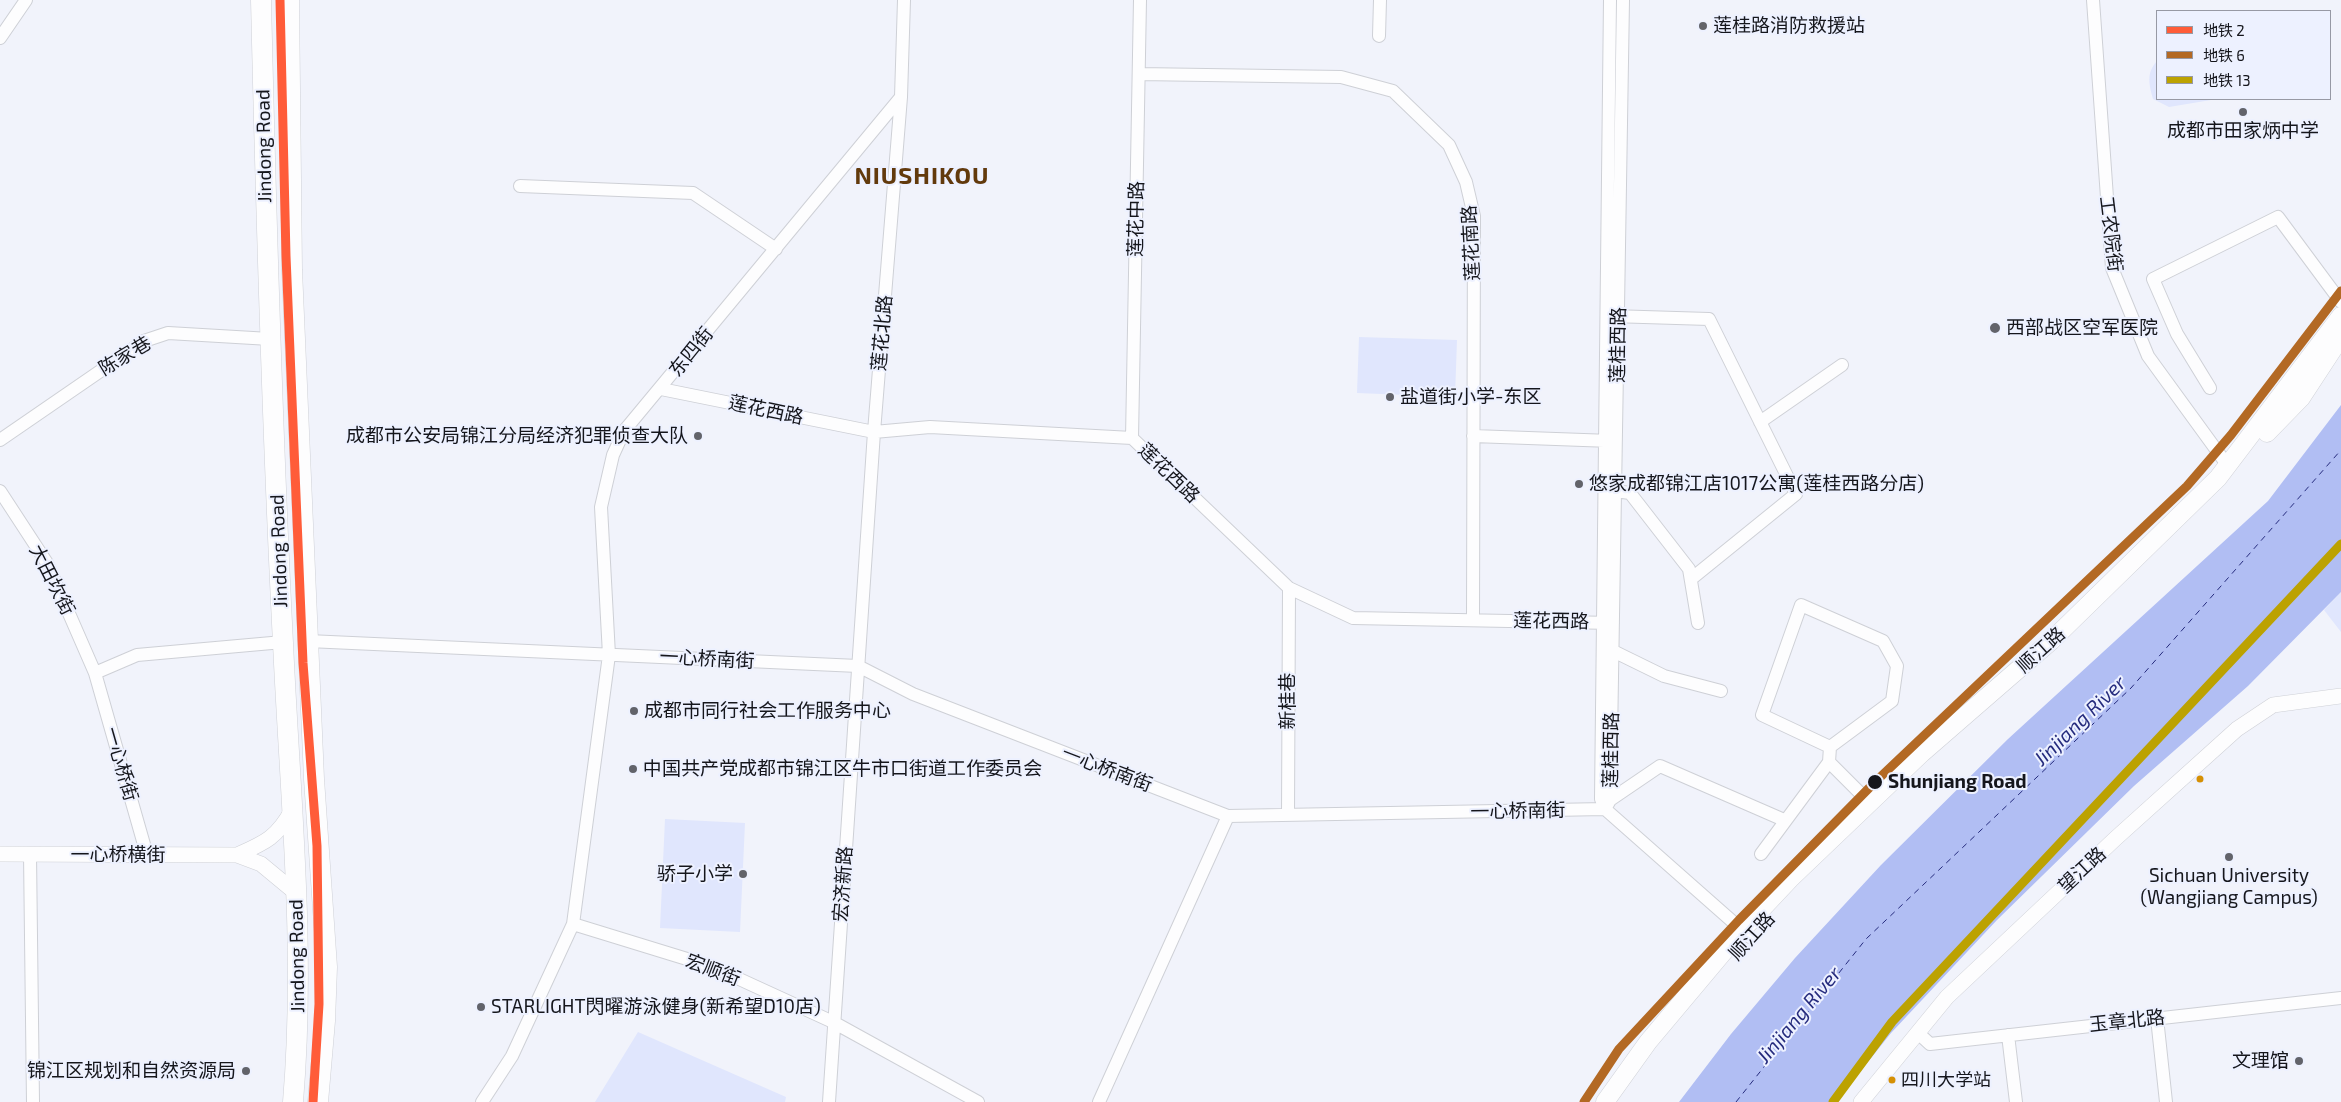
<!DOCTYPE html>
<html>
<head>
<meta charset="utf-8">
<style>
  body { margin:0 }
  #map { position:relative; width:2341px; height:1102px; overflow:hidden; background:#f1f3fb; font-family:"Exo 2","Noto Sans SC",sans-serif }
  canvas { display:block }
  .legend { position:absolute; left:2156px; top:10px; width:175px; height:90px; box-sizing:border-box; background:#edf1ff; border:1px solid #9799a4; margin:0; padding:6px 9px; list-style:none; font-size:15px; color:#15161c }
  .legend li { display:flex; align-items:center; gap:10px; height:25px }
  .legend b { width:25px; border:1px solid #9799a4 }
</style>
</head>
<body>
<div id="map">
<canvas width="2341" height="1102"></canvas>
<ul class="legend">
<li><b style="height:6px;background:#ff5c39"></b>地铁 2</li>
<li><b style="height:6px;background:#b36924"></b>地铁 6</li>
<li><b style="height:6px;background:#bca201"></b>地铁 13</li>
</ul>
</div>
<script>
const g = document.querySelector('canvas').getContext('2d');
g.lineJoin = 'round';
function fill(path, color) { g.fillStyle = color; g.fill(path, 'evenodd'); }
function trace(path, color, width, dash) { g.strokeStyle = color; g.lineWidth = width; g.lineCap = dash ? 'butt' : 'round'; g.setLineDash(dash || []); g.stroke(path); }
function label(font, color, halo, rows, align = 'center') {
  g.font = font + ' "Exo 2","Noto Sans SC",sans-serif'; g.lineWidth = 4; g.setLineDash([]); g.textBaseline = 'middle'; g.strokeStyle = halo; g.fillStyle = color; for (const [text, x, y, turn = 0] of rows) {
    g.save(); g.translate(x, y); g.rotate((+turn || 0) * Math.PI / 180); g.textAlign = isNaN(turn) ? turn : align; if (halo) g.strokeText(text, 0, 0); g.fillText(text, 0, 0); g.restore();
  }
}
fill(new Path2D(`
  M2157 61V99H2217L2169 107 2153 99C2149 84 2146 73 2157 61Z
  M1359 337 1457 340 1455 397 1357 393Z
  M2341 592V632L2324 610Z
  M665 819 745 823 740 932 660 928Z
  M638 1032 786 1097 785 1102H595Z`), '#e0e6fd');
fill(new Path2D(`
  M2341 405V592L2248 686 2134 786 1997 920 1891 1033 1836 1102H1679L1731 1034 1795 958 1881 865 2008 739 2268 501Z`), '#b1bef3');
trace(new Path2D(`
  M1736 1102 1866 939 2131 688 2341 450`), '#262c7e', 1, [6, 5]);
const minor = new Path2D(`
  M2093 0 2112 268 2148 356 2228 466
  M1379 36 1380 0
  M0 38 26 0
  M1139 74 1341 77 1393 91 1449 145 1466 182 1474 216 1473 619
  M520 186 693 193 776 249
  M1611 316 1709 319 1796 494 1691 579
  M2210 388 2177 334 2153 279 2278 217 2341 302
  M661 389 874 432 930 427 1132 438 1289 588 1353 618 1613 623
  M1760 422 1842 365
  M1473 436 1611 441
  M1132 438 1140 0
  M0 440 144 341 168 333 270 339
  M0 491 47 563 95 673 147 855
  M1615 491 1630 493 1689 569 1698 623
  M308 641 858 666 913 694 1228 816 1605 809 1750 937
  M1613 651 1664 676 1721 691
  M95 673 137 655 283 642
  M1830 747 1892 701 1897 666 1883 641 1801 605 1762 715 1830 747 1829 762 1869 802
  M1610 800 1660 766 1784 820
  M1605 809 1610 800 1623 0
  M1605 809 1601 799 1610 0
  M1288 815 1289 588
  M30 854 33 1102
  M1761 854 1829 762
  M573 924 713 967 833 1022 978 1102
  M2157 1018 2166 1102
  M1918 1033 1930 1044 2341 998
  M2008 1035 2016 1102
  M482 1102 512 1056 573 924 609 655 601 507 613 455 624 431 901 97
  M829 1102 874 432 901 97 904 0
  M1099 1102 1228 816`);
const tertiary = new Path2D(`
  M0 854 237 855 261 864 296 893
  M237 855C264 843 277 838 292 810
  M1861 1102 1947 997 2116 838 2237 729 2273 705 2341 696`);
const secondary = new Path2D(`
  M2267 433 2301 398 2341 337
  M1605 1102 1648 1042 1742 930 1790 879 1922 753 2051 641 2218 478 2341 316`);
const primary = new Path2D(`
  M261 0C266 214 272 428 283 643 290 796 306 949 293 1102
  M289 0 292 270 314 779 327 967 325 1021 318 1102`);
trace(minor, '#ced0d6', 14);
trace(tertiary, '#ced0d6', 16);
trace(secondary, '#ced0d6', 19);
trace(primary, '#ced0d6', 21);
trace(minor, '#fdfdfe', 12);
trace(tertiary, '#fdfdfe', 15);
trace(secondary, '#fdfdfe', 18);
trace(primary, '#fdfdfe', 20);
trace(new Path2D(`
  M280 0 286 256 303 663 317 846 319 1004 313 1102`), '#ff5c39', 9);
trace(new Path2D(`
  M1584 1102 1619 1049 1739 920 1874 783 2187 486 2231 435 2341 291`), '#b36924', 9);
trace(new Path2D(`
  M1833 1102 1892 1022 2341 544`), '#bca201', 9);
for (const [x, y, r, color] of [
  [1703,26,5,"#62636a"],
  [2243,112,5,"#62636a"],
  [1995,328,6,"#62636a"],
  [1390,397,5,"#62636a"],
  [698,436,5,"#62636a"],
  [1579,484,5,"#62636a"],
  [634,711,5,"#62636a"],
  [633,769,5,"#62636a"],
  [2200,779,4.5,"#d59004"],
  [1875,782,8,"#15161c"],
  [2229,857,5,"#62636a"],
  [743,874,5,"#62636a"],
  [481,1007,5,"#62636a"],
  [2299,1061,5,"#62636a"],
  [246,1071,5,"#62636a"],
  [1892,1080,4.5,"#d59004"]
]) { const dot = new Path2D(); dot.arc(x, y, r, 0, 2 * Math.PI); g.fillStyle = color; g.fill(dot); trace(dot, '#edf1ff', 2); }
label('18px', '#15161c', '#edf1ff', [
  ["四川大学站",1901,1080]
], 'left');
label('19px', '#15161c', '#edf1ff', [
  ["莲桂路消防救援站",1713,26],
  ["成都市田家炳中学",2243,131,"center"],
  ["西部战区空军医院",2006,328],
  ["盐道街小学-东区",1400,397],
  ["成都市公安局锦江分局经济犯罪侦查大队",688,436,"right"],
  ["悠家成都锦江店1017公寓(莲桂西路分店)",1589,484],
  ["成都市同行社会工作服务中心",644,711],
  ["中国共产党成都市锦江区牛市口街道工作委员会",643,769],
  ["骄子小学",733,874,"right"],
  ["Sichuan University",2229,876,"center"],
  ["(Wangjiang Campus)",2229,898,"center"],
  ["STARLIGHT閃曜游泳健身(新希望D10店)",491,1007],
  ["文理馆",2289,1061,"right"],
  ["锦江区规划和自然资源局",236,1071,"right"]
], 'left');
label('19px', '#15161c', '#edf1ff', [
  ["Jindong Road",264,146,-91],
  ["莲花中路",1136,219,-89],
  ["工农院街",2111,234,83],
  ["莲花南路",1471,243,-93],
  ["莲花北路",882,333,-85],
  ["莲桂西路",1618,345,-89],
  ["东四街",691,352,-51],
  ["陈家巷",125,356,-31],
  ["莲花西路",766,410,12],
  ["莲花西路",1169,473,44],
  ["Jindong Road",279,551,-92],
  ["大田坎街",52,580,63],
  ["莲花西路",1551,621,1],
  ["顺江路",2041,650,-42],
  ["一心桥南街",707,659,3],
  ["新桂巷",1288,701,-90],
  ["莲桂西路",1611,750,-89],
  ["一心桥街",121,764,74],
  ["一心桥南街",1107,769,21],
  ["一心桥南街",1518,811,-1],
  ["一心桥横街",118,855],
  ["望江路",2082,870,-43],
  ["宏济新路",843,884,-86],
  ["顺江路",1752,936,-48],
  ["Jindong Road",297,956,-91],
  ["宏顺街",713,970,21],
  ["玉章北路",2127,1021,-6]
]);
label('bold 19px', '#15161c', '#edf1ff', [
  ["Shunjiang Road",1888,782]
], 'left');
label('italic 20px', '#262c7e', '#edf1ff', [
  ["Jinjiang River",2080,721,-44],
  ["Jinjiang River",1799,1015,-50]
]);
g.letterSpacing = '1px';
label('bold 24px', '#623a0c', '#edf1ff', [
  ["NIUSHIKOU",922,176]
]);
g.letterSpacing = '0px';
</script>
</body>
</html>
